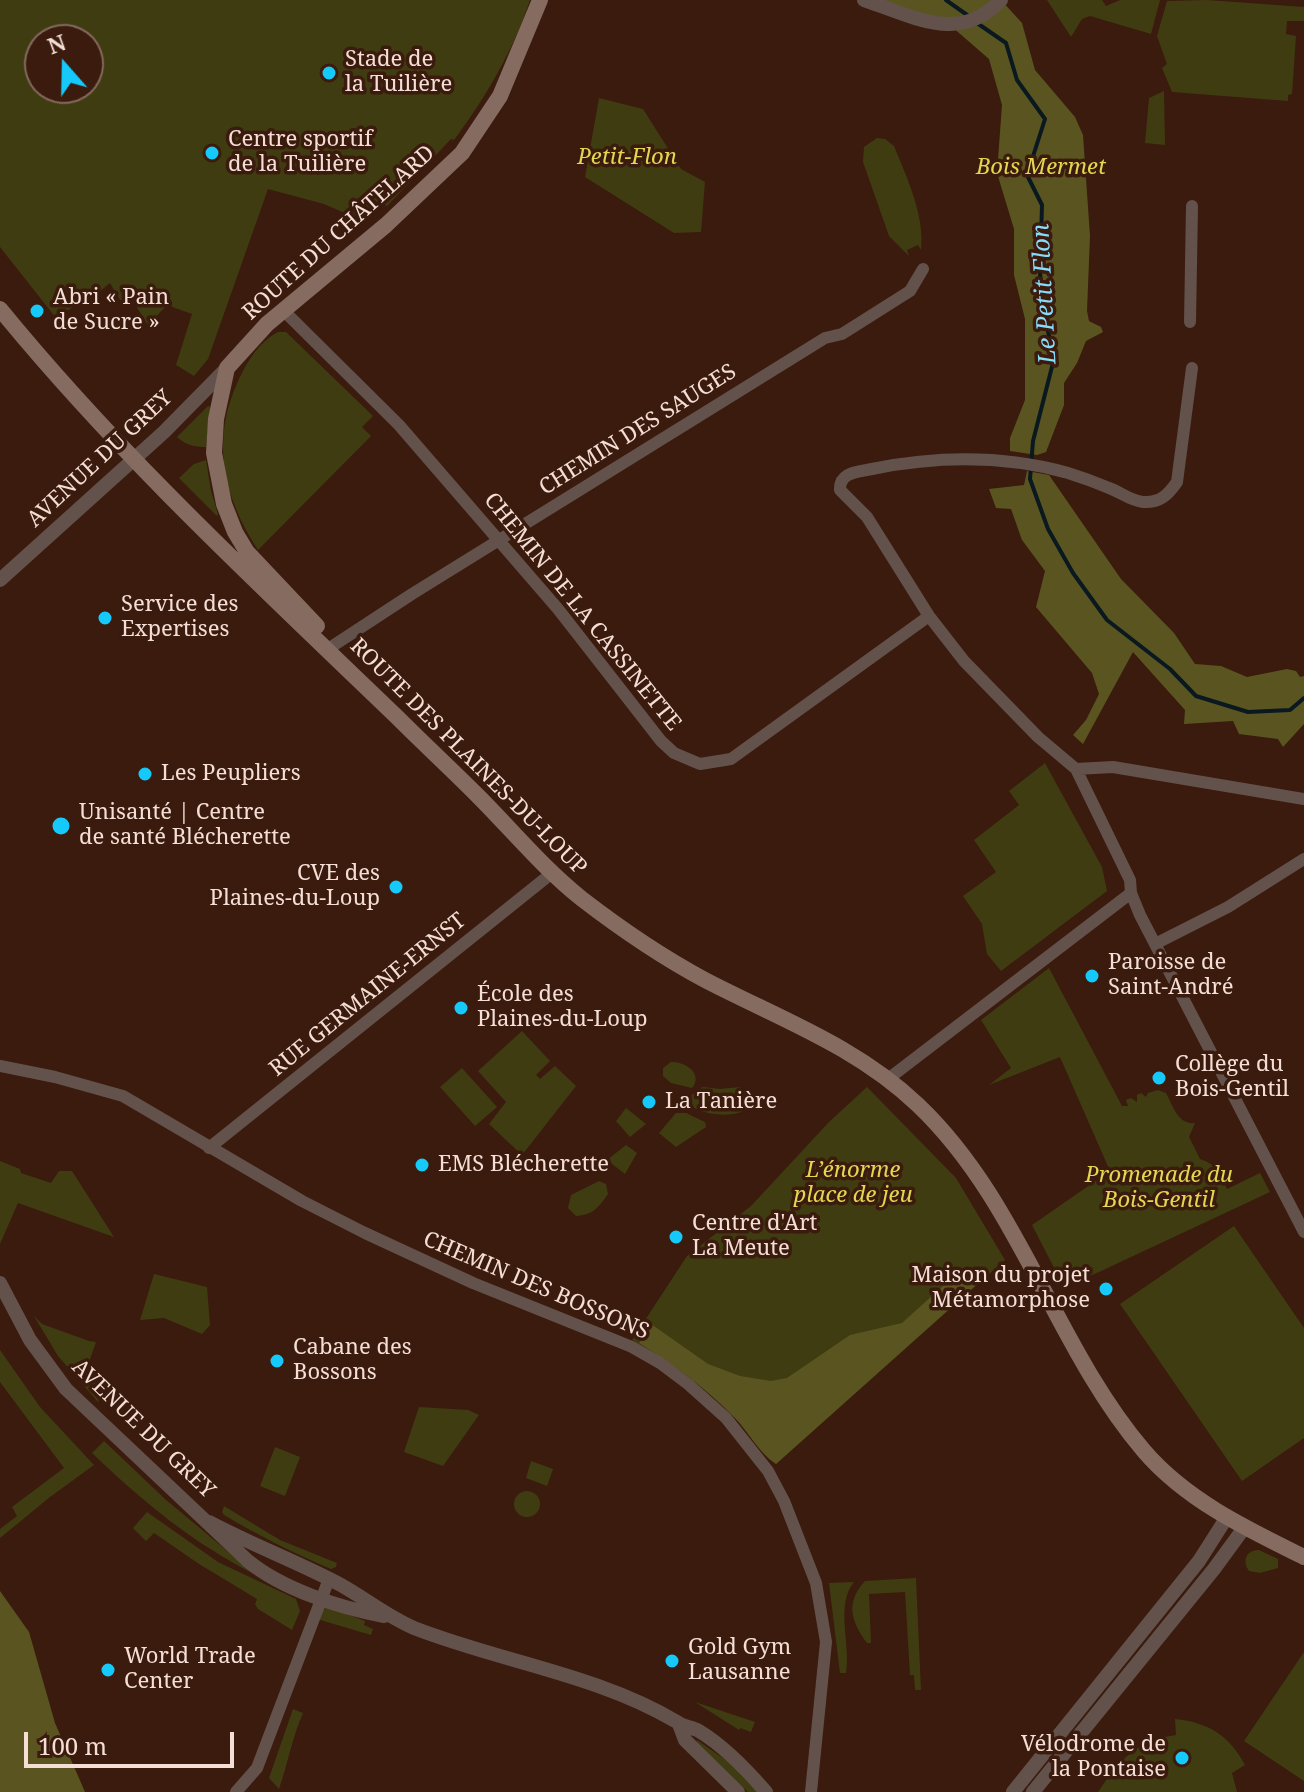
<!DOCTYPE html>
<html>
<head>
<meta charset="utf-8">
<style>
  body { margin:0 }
  #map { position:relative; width:1304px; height:1792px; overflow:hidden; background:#3a1b0d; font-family:"Noto Serif",serif }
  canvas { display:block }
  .north { position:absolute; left:24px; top:24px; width:80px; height:80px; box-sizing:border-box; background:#3a1b0d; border:2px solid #84695d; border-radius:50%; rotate:340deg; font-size:22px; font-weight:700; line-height:32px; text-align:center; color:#f4ded5 }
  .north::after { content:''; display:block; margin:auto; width:28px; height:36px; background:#15cafb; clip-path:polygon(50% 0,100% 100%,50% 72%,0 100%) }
  .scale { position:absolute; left:24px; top:1732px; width:210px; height:36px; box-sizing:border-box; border:4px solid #f4ded5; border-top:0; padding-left:10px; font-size:24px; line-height:28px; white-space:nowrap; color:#f4ded5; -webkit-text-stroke:6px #3a1b0d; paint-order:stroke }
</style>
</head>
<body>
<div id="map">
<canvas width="1304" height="1792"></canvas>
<div class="north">N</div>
<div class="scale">100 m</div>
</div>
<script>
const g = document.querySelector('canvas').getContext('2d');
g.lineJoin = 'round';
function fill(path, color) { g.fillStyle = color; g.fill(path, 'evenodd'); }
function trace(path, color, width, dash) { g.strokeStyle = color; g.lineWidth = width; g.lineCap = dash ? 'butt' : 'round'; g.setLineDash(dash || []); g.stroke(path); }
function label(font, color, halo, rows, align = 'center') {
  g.font = font + ' "Noto Serif",serif'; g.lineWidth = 7; g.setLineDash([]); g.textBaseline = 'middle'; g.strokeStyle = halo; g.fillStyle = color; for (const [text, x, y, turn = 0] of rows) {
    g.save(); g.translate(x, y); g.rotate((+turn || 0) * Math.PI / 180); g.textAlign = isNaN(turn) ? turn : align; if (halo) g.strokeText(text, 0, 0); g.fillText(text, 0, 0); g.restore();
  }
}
fill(new Path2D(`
  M0 0H530C513 51 486 97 454 140L451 139 387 206 383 204 371 216 354 217 324 204 268 189 208 359 194 376 176 365 192 314 167 305 148 325 134 303 125 308 110 283 84 304 82 301 56 318 0 247ZM40 40H88V88H40Z
  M1047 0H1102L1106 6 1120 0H1160L1151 34 1090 16 1082 19 1071 37Z
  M1207 0 1304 7V21H1287L1286 34 1296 36 1292 94 1288 95V101L1172 92 1162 68 1167 64 1157 36 1167 1Z
  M1164 91 1165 145 1145 143 1149 98Z
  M599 98 643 109 681 169 705 182 701 232 674 233 585 177Z
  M877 138 885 139 894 146C907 178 925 216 921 250L918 245 907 250 909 256 889 236 863 162 864 147Z
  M278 332H286L373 416 362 427 371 436 258 550C223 496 210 440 239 379 248 360 259 342 278 332Z
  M208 406 210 407 206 447C194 447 186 445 177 437Z
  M206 460 211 491 218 514 217 516 179 478 194 464Z
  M1045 763 1102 867 1107 891 1001 971 987 954 982 924 963 896 996 872 974 840 1019 805 1009 791Z
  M1049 968 1122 1106H1128L1126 1100 1131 1098 1137 1102V1095L1141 1093 1146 1097 1148 1093 1158 1090 1166 1093C1173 1106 1178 1125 1195 1123L1189 1137 1200 1159C1218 1165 1219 1173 1227 1189L1260 1173 1270 1192 1099 1272 1087 1277 1083 1272 1064 1287 1032 1225 1110 1171 1060 1057 989 1085 1011 1068 981 1020Z
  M522 1031 550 1061 536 1075 540 1079 555 1066 576 1086 522 1155 489 1124 506 1102 478 1071Z
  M671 1062C684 1061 704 1073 692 1088L671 1083 663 1076V1068Z
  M462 1068 497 1107 475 1126 440 1087Z
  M703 1087 720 1089 740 1087C786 1131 647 1116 703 1087Z
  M867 1087 956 1178 1005 1260 776 1464C758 1452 749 1432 734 1417 703 1386 670 1361 632 1340L687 1256 751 1206 829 1122Z
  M626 1108 646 1124 630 1137 616 1121Z
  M676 1113H686L705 1122 706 1127 676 1147 659 1133Z
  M626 1145 637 1153 625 1174 607 1160Z
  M0 1161 20 1169 21 1173 51 1183 59 1171H72L114 1237 18 1203 0 1244Z
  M599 1181 606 1184 608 1194C598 1208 593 1215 576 1216L568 1208 571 1195Z
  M1234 1226 1304 1328V1438L1242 1481 1120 1304Z
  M154 1274 207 1287 210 1325 202 1334 164 1318 140 1320Z
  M34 1316 42 1324 89 1341 96 1342 88 1365 91 1370 107 1376 98 1402 58 1356Z
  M0 1350 40 1407 94 1465 50 1497 0 1538V1529L17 1516 12 1507 64 1468 0 1382Z
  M419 1407 468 1410 479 1415 443 1466 404 1452Z
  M104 1441 165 1499 256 1575C194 1544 142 1501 92 1453Z
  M275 1447 300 1457 285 1496 260 1486Z
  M531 1461 553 1469 547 1486 526 1478Z
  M514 1504a13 13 0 1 1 26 0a13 13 0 1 1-26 0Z
  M224 1506 280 1540 337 1563 336 1567 331 1569C294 1553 259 1536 224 1515L222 1512Z
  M147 1512 218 1562 296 1599 300 1611 292 1630 258 1609 255 1604 257 1599 199 1564 154 1533 146 1541 133 1528Z
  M1259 1550 1278 1559V1568L1260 1573 1249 1571C1242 1561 1246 1550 1259 1550Z
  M916 1578 921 1690H915L914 1675H910L905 1592 869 1594 871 1643H867C851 1621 845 1603 865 1581Z
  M854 1582C835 1605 851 1644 846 1673H840L829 1583Z
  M329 1607 365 1621 364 1625 373 1629 371 1635 317 1619 322 1609Z
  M1304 1652V1781L1244 1741Z
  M695 1702 755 1722 751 1732 740 1728 739 1730Z
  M293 1709 303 1713C292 1738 288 1763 279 1789L269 1778Z
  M1175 1719C1208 1722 1230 1736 1245 1765L1232 1773 1237 1792H1098C1120 1760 1135 1741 1176 1735Z
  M697 1740 730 1763 758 1792H748L697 1742Z`), '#403c11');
fill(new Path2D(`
  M864 0H1001L1022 23 1035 70 1075 117 1083 135 1090 236 1087 311 1089 321 1101 327 1103 332 1086 341 1077 363 1064 383V405L1046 452 1037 455 1010 451V438L1025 400V319L1014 275V229L997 173 1002 105 989 59 951 26Z
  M1027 471 1049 475 1121 579 1174 633 1195 664 1221 666 1247 677 1287 669 1296 671 1300 677 1304 676V724L1283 747 1278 739 1239 734 1233 721 1184 724 1185 710 1133 652 1083 744 1073 735 1086 720 1099 694 1092 673 1036 607 1045 571 1022 540 1011 509 996 508 989 489 1024 485Z
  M969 1270 975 1286 776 1464C758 1452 749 1432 734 1417 705 1387 674 1365 639 1343L651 1324 708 1364 740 1376 771 1381 787 1378 850 1335 902 1323 953 1277Z
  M0 1591 29 1632 55 1723 85 1792H0Z`), '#5a5520');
trace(new Path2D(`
  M946 0 970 17
  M977 23 1006 43 1017 80 1045 119 1027 175 1042 205 1040 273 1043 308 1054 359 1033 441 1030 479 1048 529 1073 573 1107 620 1170 669 1196 696 1248 712 1290 710 1304 698`), '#09191f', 4);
trace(new Path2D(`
  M283 310 399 425 558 609 661 741 674 753 700 764 731 759 929 616
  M1190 322 1192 206
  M1192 368 1177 482C1168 495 1160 503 1143 502 1131 501 1120 492 1109 488 1095 482 1081 477 1068 473 1003 455 937 456 872 469 858 472 839 472 840 490L867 517 929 616 964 661 1038 737 1076 769 1130 880 1131 893 1140 915 1304 1232
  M328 649 412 594 825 338 842 334 910 291 923 269
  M1076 769 1113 767 1304 799
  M1155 944 1228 907 1304 859
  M0 1066 55 1077 123 1096 302 1201 365 1233 473 1283 632 1347 660 1363 688 1384 726 1418 768 1471 784 1501 816 1583 826 1642 811 1792
  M888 1079 1131 893
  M209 1148 552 873
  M236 1792 257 1768 329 1579`), '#63524b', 12);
trace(new Path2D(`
  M864 0C913 16 959 45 1001 0
  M0 580 164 432 227 368
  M0 1283 30 1340 66 1389 248 1561C282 1589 340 1608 384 1616
  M209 1522C252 1545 298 1562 341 1585 366 1599 388 1617 414 1628 501 1662 596 1674 677 1722 683 1727 692 1727 699 1731 724 1746 747 1770 766 1792
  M679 1724 685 1740 738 1792
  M1013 1792 1199 1561 1227 1517
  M1033 1792 1214 1569 1244 1528`), '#63524b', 14);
trace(new Path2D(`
  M0 309C120 456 262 587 398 718 424 744 451 769 477 795 512 830 543 868 582 899 621 929 662 957 705 980 780 1019 856 1046 918 1105 1020 1202 1054 1345 1144 1451 1186 1500 1247 1529 1304 1557
  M317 626 247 552 235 532 224 504 214 453 216 419 227 368 267 324 386 225 462 153 500 96 540 0`), '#856b60', 16);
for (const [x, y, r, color] of [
  [329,73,8,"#15cafb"],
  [212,153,8,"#15cafb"],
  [37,311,8,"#15cafb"],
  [105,618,8,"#15cafb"],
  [145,774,8,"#15cafb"],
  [61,826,10,"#15cafb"],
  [396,887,8,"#15cafb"],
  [1092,976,8,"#15cafb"],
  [461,1008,8,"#15cafb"],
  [1159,1078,8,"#15cafb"],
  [649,1102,8,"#15cafb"],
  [422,1165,8,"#15cafb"],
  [676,1237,8,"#15cafb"],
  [1106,1289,8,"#15cafb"],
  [277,1361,8,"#15cafb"],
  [672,1661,8,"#15cafb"],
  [108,1670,8,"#15cafb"],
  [1182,1758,8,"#15cafb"]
]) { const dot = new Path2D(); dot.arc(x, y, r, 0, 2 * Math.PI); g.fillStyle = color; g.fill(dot); trace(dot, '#3a1b0d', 3); }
label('22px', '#f4ded5', '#3a1b0d', [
  ["Stade de",345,60],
  ["la Tuilière",345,85],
  ["Centre sportif",228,140],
  ["de la Tuilière",228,165],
  ["Abri « Pain",53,298],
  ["de Sucre »",53,323],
  ["Service des",121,605],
  ["Expertises",121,630],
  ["Les Peupliers",161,774],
  ["Unisanté | Centre",79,813],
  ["de santé Blécherette",79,838],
  ["CVE des",380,874,"right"],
  ["Plaines-du-Loup",380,899,"right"],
  ["Paroisse de",1108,963],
  ["Saint-André",1108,988],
  ["École des",477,995],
  ["Plaines-du-Loup",477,1020],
  ["Collège du",1175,1065],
  ["Bois-Gentil",1175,1090],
  ["La Tanière",665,1102],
  ["EMS Blécherette",438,1165],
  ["Centre d'Art",692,1224],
  ["La Meute",692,1249],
  ["Maison du projet",1090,1276,"right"],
  ["Métamorphose",1090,1301,"right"],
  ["Cabane des",293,1348],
  ["Bossons",293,1373],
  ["Gold Gym",688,1648],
  ["Lausanne",688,1673],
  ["World Trade",124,1657],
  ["Center",124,1682],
  ["Vélodrome de",1166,1745,"right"],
  ["la Pontaise",1166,1770,"right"]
], 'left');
label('italic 22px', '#e3d752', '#3a1b0d', [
  ["Petit-Flon",627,158],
  ["Bois Mermet",1041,168],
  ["L’énorme",853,1171],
  ["place de jeu",853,1196],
  ["Promenade du",1159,1176],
  ["Bois-Gentil",1159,1201]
]);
label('22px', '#f4ded5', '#3a1b0d', [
  ["ROUTE DU CHÂTELARD",339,233,-42],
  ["CHEMIN DES SAUGES",638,430,-32],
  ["AVENUE DU GREY",100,459,-43],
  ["CHEMIN DE LA CASSINETTE",582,612,51],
  ["ROUTE DES PLAINES-DU-LOUP",468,757,45],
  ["RUE GERMAINE-ERNST",368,995,-39],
  ["CHEMIN DES BOSSONS",536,1286,23],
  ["AVENUE DU GREY",143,1429,44]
]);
label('italic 24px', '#89dbfa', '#3a1b0d', [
  ["Le Petit Flon",1045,294,-93]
]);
</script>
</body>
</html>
